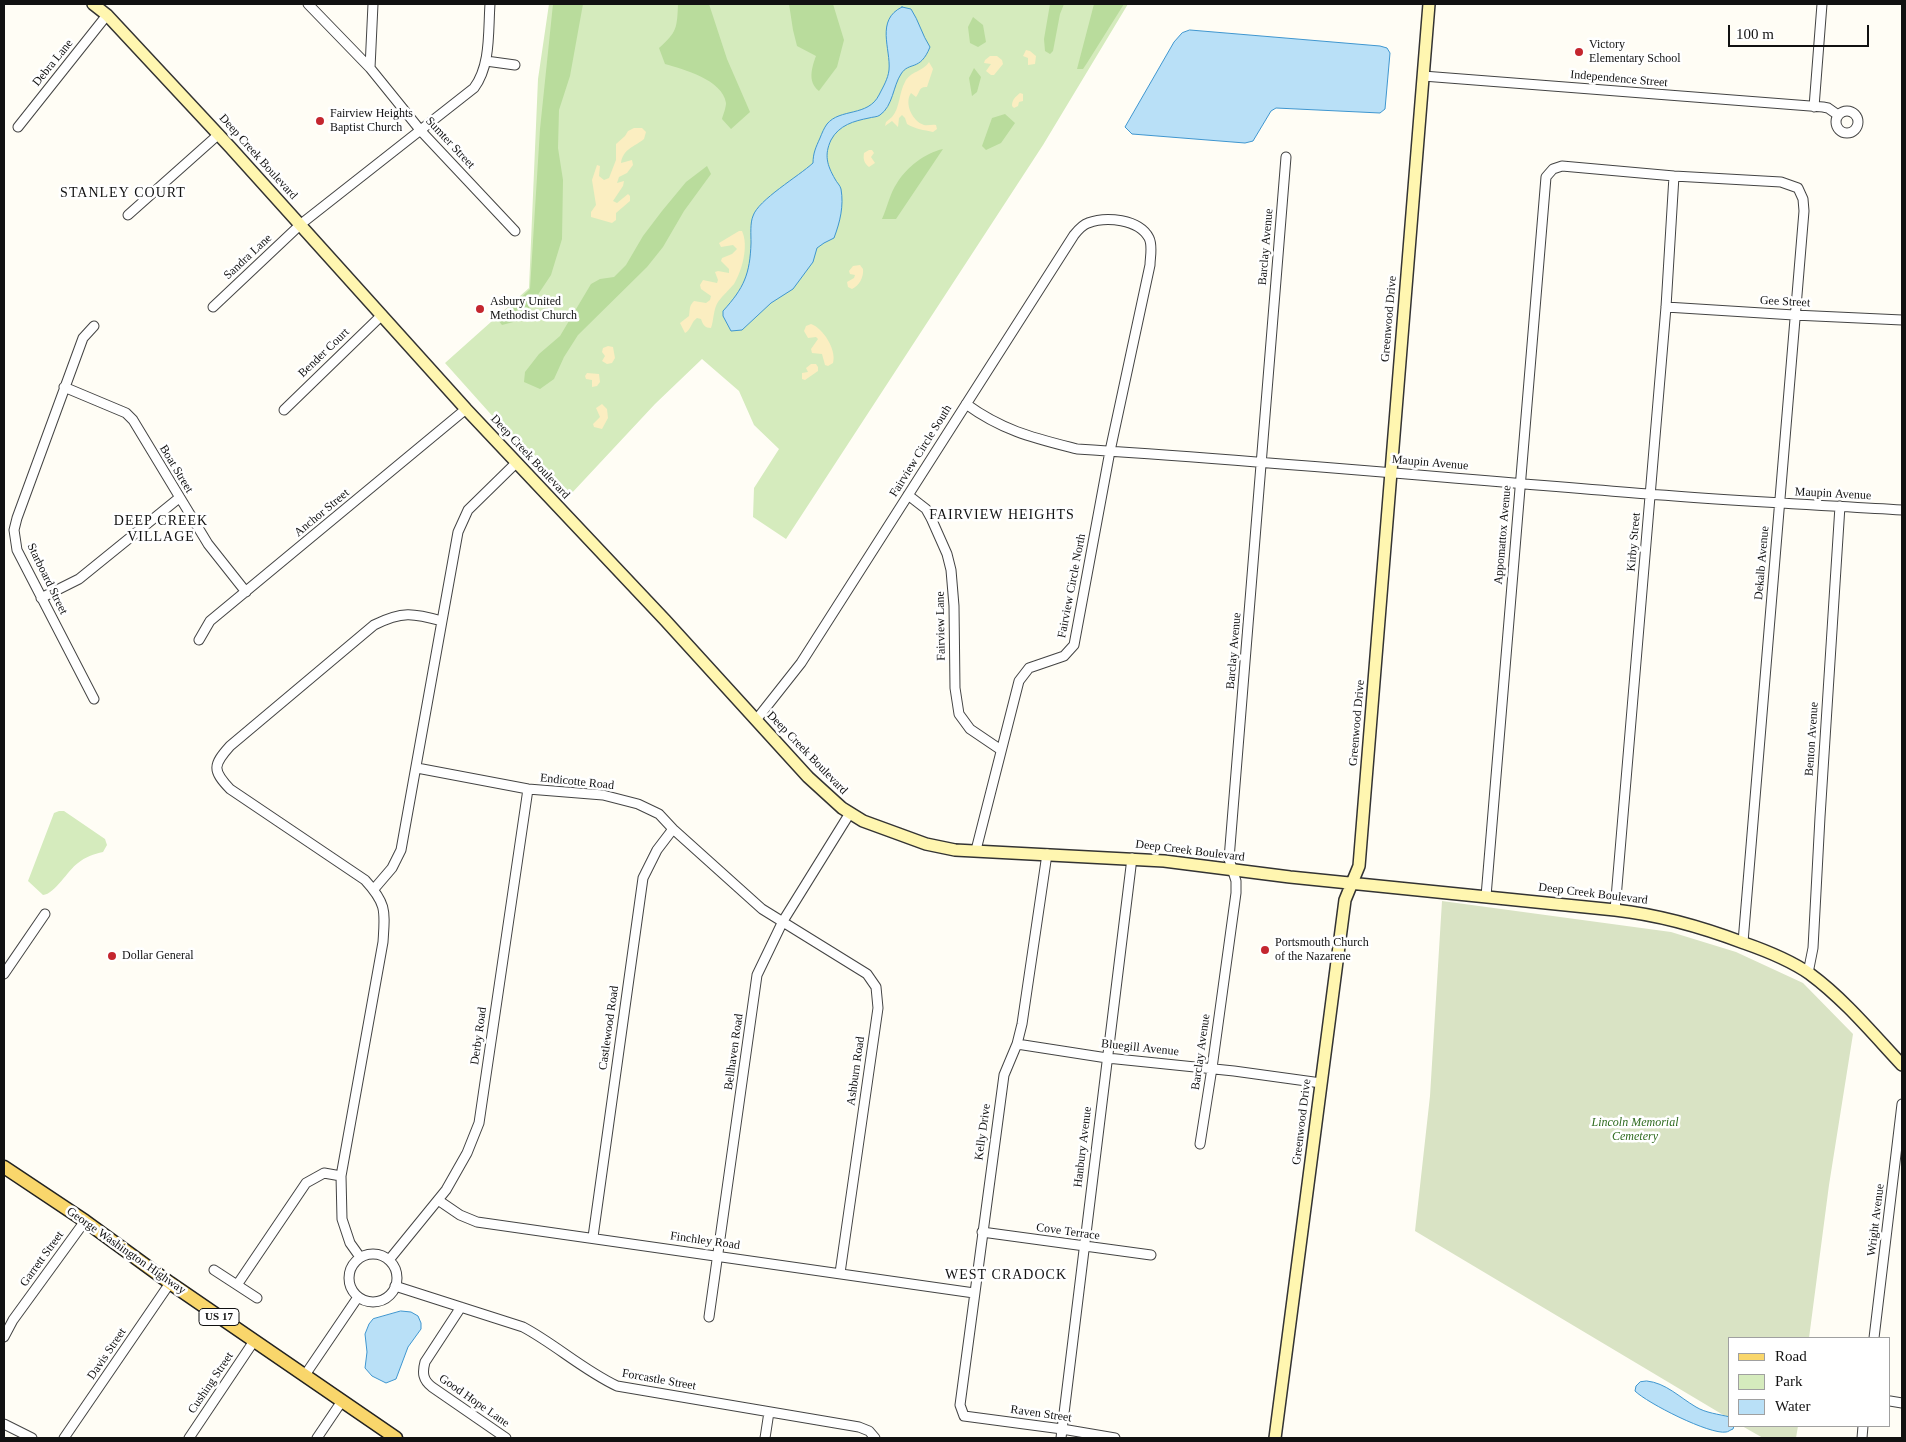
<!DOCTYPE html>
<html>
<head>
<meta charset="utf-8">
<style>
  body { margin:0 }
  #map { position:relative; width:1906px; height:1442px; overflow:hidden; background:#fffdf5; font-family:Georgia,serif }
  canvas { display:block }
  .frame { position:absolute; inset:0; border:5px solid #111; pointer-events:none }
  .legend { position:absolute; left:1728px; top:1337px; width:162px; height:90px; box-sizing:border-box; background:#fff; border:1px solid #a0a0a0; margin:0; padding:6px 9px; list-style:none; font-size:15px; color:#111 }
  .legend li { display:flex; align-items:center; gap:10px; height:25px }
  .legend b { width:25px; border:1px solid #a0a0a0 }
  .scale { position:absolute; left:1728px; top:25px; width:141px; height:22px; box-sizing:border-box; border:2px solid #111; border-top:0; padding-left:6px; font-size:15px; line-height:18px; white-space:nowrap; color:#111; -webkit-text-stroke:4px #fff; paint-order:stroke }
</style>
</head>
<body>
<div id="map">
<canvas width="1906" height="1442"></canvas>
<div class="frame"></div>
<ul class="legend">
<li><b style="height:6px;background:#f9d66b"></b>Road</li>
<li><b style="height:14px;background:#d5ebbd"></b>Park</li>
<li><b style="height:14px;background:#b9e0f7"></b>Water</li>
</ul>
<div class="scale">100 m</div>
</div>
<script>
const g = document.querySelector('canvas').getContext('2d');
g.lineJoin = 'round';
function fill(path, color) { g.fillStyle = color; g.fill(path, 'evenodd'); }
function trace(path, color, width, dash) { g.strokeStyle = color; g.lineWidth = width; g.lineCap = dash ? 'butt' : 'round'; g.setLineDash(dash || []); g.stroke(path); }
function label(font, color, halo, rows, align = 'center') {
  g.font = font + ' Georgia,serif'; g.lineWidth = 5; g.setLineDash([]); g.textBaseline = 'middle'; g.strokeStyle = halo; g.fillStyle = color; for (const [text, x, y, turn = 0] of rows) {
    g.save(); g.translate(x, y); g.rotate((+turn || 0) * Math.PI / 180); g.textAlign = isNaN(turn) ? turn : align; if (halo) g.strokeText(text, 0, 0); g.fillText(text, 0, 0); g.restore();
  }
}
fill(new Path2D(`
  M549 4H1128L1043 145 786 539 753 517 754 488 779 449 754 425 739 391 702 359 655 404 570 495 513 439 445 363 529 288 538 79Z
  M59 811H64L105 839 107 845 103 852C94 854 85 857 78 863 68 870 55 894 43 895L28 881 54 813Z`), '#d5ebbd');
fill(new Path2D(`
  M553 4H583L570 76 559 110 558 148 563 180 562 239 551 275 521 320 502 325 498 320 530 289 540 129Z
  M678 4H709L727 59 750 112 731 129 722 119C723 115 726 108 726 103 723 80 683 69 665 64L659 48C677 32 677 28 678 4Z
  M789 4H833L844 40 837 67 819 91C807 82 812 67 816 56L797 46 793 30Z
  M1050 4H1064L1060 14 1053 51 1050 54 1045 51 1044 39Z
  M1094 4H1124L1087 63 1083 69H1077Z
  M973 17 983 25 986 42 978 47 970 43 968 27Z
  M974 68 981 77 977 92 972 96 969 78Z
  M1005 114 1015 123 1001 143 986 150 982 146 992 118Z
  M943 149 896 219H882C887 208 890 193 897 183 907 167 925 153 943 149Z
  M707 166 711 174 684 211 663 247 647 267 578 335 564 357 554 379 540 389 524 382 525 372 539 354 560 336 591 284 600 279 614 277 626 265 643 236 662 211 686 182Z`), '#b9dc9c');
fill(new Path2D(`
  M1026 50 1030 51 1036 56 1035 64 1028 65V58L1023 56Z
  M990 56H997L1002 60 1003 64 994 75H991L986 71 991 64 984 63 985 60Z
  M929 62 933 69 927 87C919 86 920 92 916 97L911 93C904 103 912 121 924 125 928 126 932 124 936 125L937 129 933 132C924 130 915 129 907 124L905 118 902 115 899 118 898 127 892 121 885 126 886 122C888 120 890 119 892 117 900 108 899 92 905 82 910 71 923 72 929 62Z
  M1020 93 1023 94V101L1019 102 1018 106 1014 108 1012 106C1012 100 1015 97 1020 93Z
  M634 128H642L646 132 644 139C634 147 623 149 621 163L632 160 633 165 627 173 619 177 617 183 624 181 623 186 613 201 617 203 628 194 630 196V201L616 213V220L612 223 591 217V212L596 205 592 180 597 165 600 166 599 176 604 180 609 178 616 160V144L625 136 628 131Z
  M869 150H872L874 153 871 157 875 163 869 167C864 163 863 159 864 153Z
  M739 231H742C749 246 742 271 734 284 729 290 723 295 718 302 713 310 714 320 711 328 705 328 703 325 701 319L697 318C691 322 691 330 685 333L680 323 689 316C690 309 689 306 694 301L706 303 710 300 711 296 701 289 700 285 703 280 717 283 718 280 715 272 718 271 729 273V269L721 261 722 258 732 254 737 249 733 245 721 247 719 243Z
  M860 265 863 269C864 277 859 286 852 289L848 287 847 282 854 278 855 275 850 274 849 271 853 266Z
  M811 324C823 328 837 350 833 363L828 366 825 365 822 354 812 353 811 349 818 339 816 337 808 338 804 331 806 326Z
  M608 346 613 347 615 358 612 363 607 364 602 361 605 356 602 352 603 348Z
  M811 364H816L818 367V371L805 380 802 379V373L808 372 806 368Z
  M587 373 599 374 600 382 597 386 592 387V380L586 379 585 376Z
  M602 404 607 409 608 418 602 429 594 427 593 424 600 417 596 408Z`), '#fbeec1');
fill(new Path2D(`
  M1442 901 1671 932 1736 952 1803 983 1853 1034 1829 1185 1809 1338H1730V1419L1415 1231 1430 1096Z
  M1742 1426H1798L1796 1438H1763Z`), '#d9e3c4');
const water = new Path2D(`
  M902 7 911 9C919 21 922 35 930 47 920 72 909 61 901 74 893 86 893 106 880 115 878 117 872 117 869 118 854 121 839 125 831 140 824 155 827 165 835 179 837 183 840 185 841 189 844 206 840 222 834 238L824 243 817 248 813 262 793 289 771 303 742 330 731 331 723 316V311C744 288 750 274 751 243 751 234 750 223 753 216 758 200 799 176 813 163 813 153 816 147 820 138 822 133 824 128 827 124 840 108 868 117 879 95 883 87 888 79 889 70 891 49 875 20 902 7Z
  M1190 30 1380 46 1387 48 1390 53 1385 109 1380 113 1276 108 1271 111 1253 141 1245 143 1132 134 1125 127 1174 42 1182 33Z
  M401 1311 411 1312 418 1316 421 1323V1329L408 1347 396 1379 386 1383 372 1376 365 1368 367 1352 365 1334 369 1324 373 1319Z
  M1647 1381C1666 1383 1679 1397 1696 1407 1706 1413 1718 1414 1730 1417V1426H1734L1733 1429C1730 1430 1728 1432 1726 1432 1710 1435 1647 1403 1635 1391L1636 1386 1640 1382Z`);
fill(water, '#b9e0f7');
trace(water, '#3f96cf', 1);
const street = new Path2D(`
  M308 4 370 68 421 131 515 231
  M486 61 515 65
  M370 68 373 4
  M1423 76 1823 107 1828 108 1838 115
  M1814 107 1822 4
  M1836 122a11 11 0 1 1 22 0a11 11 0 1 1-22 0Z
  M18 127 107 15
  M128 215 219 134
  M213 307 301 224 474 88C491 65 488 32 490 4
  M1666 307 1794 315 1902 320
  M94 326 83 338 17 518 14 530 17 550 94 699
  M64 387 126 413 133 420 208 544 246 592
  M966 404C1003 431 1034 438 1077 449 1268 461 1458 479 1649 494 1733 501 1818 505 1902 510
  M284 410 382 315
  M908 495 926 509 931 518 947 554 951 570 954 606 955 688 959 714 970 729 1001 750
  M41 598 79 579 179 498
  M199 640 210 621 466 409
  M756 720 801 663 1074 235C1078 230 1082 225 1088 223 1106 216 1139 219 1149 238 1153 246 1150 257 1150 265L1110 451 1074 645 1064 656 1029 668 1019 681 976 850
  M417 768 528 789 603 795 638 804 659 814 673 829 762 909 867 974 876 987 878 1008 840 1273
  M1047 854 1022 1024 1017 1044 1004 1075 960 1405 964 1416 1062 1429 1115 1438
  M374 889 392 868 401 850 442 621
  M1486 896 1546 177 1553 169 1562 166 1674 176 1781 182 1798 188 1803 199 1804 211 1743 942
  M1615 910 1666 307 1674 176
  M1808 973 1813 948 1820 817 1840 506
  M4 974 45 914
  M1017 1044 1107 1058 1234 1071 1321 1083
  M1200 1144 1212 1068 1236 893V881L1229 859 1286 157
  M438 1200 460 1215 477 1222 974 1293
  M982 1232 1151 1255
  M593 1237 643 878 657 850 673 829
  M349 1278a24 24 0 1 1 48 0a24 24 0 1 1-48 0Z
  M360 1257 350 1243 342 1219 341 1176 383 942C385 911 387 904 365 880L230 789C212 770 213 765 230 746L374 625C402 611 413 613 442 621L458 532 468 510 516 463
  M389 1260 446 1190 467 1153 479 1123 528 789
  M214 1270 257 1298
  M237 1285 306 1183 324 1173 341 1176
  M395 1286 523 1327C555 1344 583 1370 617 1386L859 1427 869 1431 875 1438
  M461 1307 425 1362C422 1373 423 1380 432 1387L506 1438
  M709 1317 757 975 783 921 850 813
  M4 1337 13 1320 85 1221
  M1874 1338 1902 1104
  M305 1375 358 1297
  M1890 1401 1902 1403
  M4 1424 32 1438
  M64 1438 170 1283
  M189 1438 254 1341
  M317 1438 342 1401
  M765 1438 769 1412
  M1061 1438 1132 858
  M1862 1438 1863 1426`);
const secondary = new Path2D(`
  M93 4 107 15 230 147 466 409 665 620 808 777 842 808 863 821 926 844 955 850 1164 861 1290 877 1615 910C1660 915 1702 927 1744 943 1767 951 1790 960 1810 974 1844 999 1873 1034 1902 1065
  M1275 1438 1345 900 1359 866 1429 4`);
const primary = new Path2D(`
  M4 1167 85 1221 170 1283 396 1438`);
trace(street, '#444', 11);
trace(secondary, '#333', 14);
trace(primary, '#222', 15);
trace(street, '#fff', 9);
trace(secondary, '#fff6b0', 11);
trace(primary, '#f9d66b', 12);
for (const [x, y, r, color] of [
  [1579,52,5,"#c4262e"],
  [320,121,5,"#c4262e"],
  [480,309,5,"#c4262e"],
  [1265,950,5,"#c4262e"],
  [112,956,5,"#c4262e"]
]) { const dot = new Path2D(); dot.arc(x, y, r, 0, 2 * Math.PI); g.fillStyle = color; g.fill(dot); trace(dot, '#fff', 2); }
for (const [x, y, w] of [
  [219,1317,40]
]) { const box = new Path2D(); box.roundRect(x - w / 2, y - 8.5, w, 17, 4); g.fillStyle = '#fff'; g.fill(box); trace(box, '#111', 1); }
label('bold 11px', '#111', null, [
  ["US 17",219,1317]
]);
label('12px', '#111', '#fff', [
  ["Victory",1589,45],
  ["Elementary School",1589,59],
  ["Fairview Heights",330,114],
  ["Baptist Church",330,128],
  ["Asbury United",490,302],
  ["Methodist Church",490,316],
  ["Portsmouth Church",1275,943],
  ["of the Nazarene",1275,957],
  ["Dollar General",122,956]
], 'left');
label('12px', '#111', '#fff', [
  ["Debra Lane",53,63,-51],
  ["Independence Street",1619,79,5],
  ["Sumter Street",450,143,47],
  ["Deep Creek Boulevard",258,157,48],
  ["Barclay Avenue",1266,247,-85],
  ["Sandra Lane",248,257,-43],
  ["Gee Street",1785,302,3],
  ["Greenwood Drive",1389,319,-85],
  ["Bender Court",324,353,-44],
  ["Fairview Circle South",921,451,-58],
  ["Deep Creek Boulevard",530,457,47],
  ["Maupin Avenue",1430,463,5],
  ["Boat Street",176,469,59],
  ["Maupin Avenue",1833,494,3],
  ["Anchor Street",322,513,-40],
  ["Appomattox Avenue",1503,535,-85],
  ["Kirby Street",1634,542,-85],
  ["Dekalb Avenue",1762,563,-85],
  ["Starboard Street",47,579,64],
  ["Fairview Circle North",1072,586,-79],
  ["Fairview Lane",941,626,-91],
  ["Barclay Avenue",1234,651,-85],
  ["Greenwood Drive",1357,723,-85],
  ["Benton Avenue",1812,739,-86],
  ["Deep Creek Boulevard",807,753,46],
  ["Endicotte Road",577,782,6],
  ["Deep Creek Boulevard",1190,851,7],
  ["Deep Creek Boulevard",1593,894,7],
  ["Castlewood Road",609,1028,-82],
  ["Derby Road",479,1036,-82],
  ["Bluegill Avenue",1140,1048,6],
  ["Bellhaven Road",734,1052,-82],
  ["Barclay Avenue",1201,1052,-82],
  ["Ashburn Road",856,1071,-82],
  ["Greenwood Drive",1302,1122,-83],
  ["Kelly Drive",983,1132,-82],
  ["Hanbury Avenue",1083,1147,-83],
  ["Wright Avenue",1876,1220,-83],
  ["Cove Terrace",1068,1232,8],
  ["Finchley Road",705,1241,8],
  ["George Washington Highway",126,1251,35],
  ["Garrett Street",42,1259,-54],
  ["Davis Street",107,1354,-56],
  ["Forcastle Street",659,1380,10],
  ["Cushing Street",211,1383,-56],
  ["Good Hope Lane",474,1401,35],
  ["Raven Street",1041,1414,8]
]);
label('italic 12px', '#2f6b1f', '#fff', [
  ["Lincoln Memorial",1635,1123],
  ["Cemetery",1635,1137]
]);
g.letterSpacing = '1px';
label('14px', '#111', '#fff', [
  ["STANLEY COURT",123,193],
  ["FAIRVIEW HEIGHTS",1002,515],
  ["DEEP CREEK",161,521],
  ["VILLAGE",161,537],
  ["WEST CRADOCK",1006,1275]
]);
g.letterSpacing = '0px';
</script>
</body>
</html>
